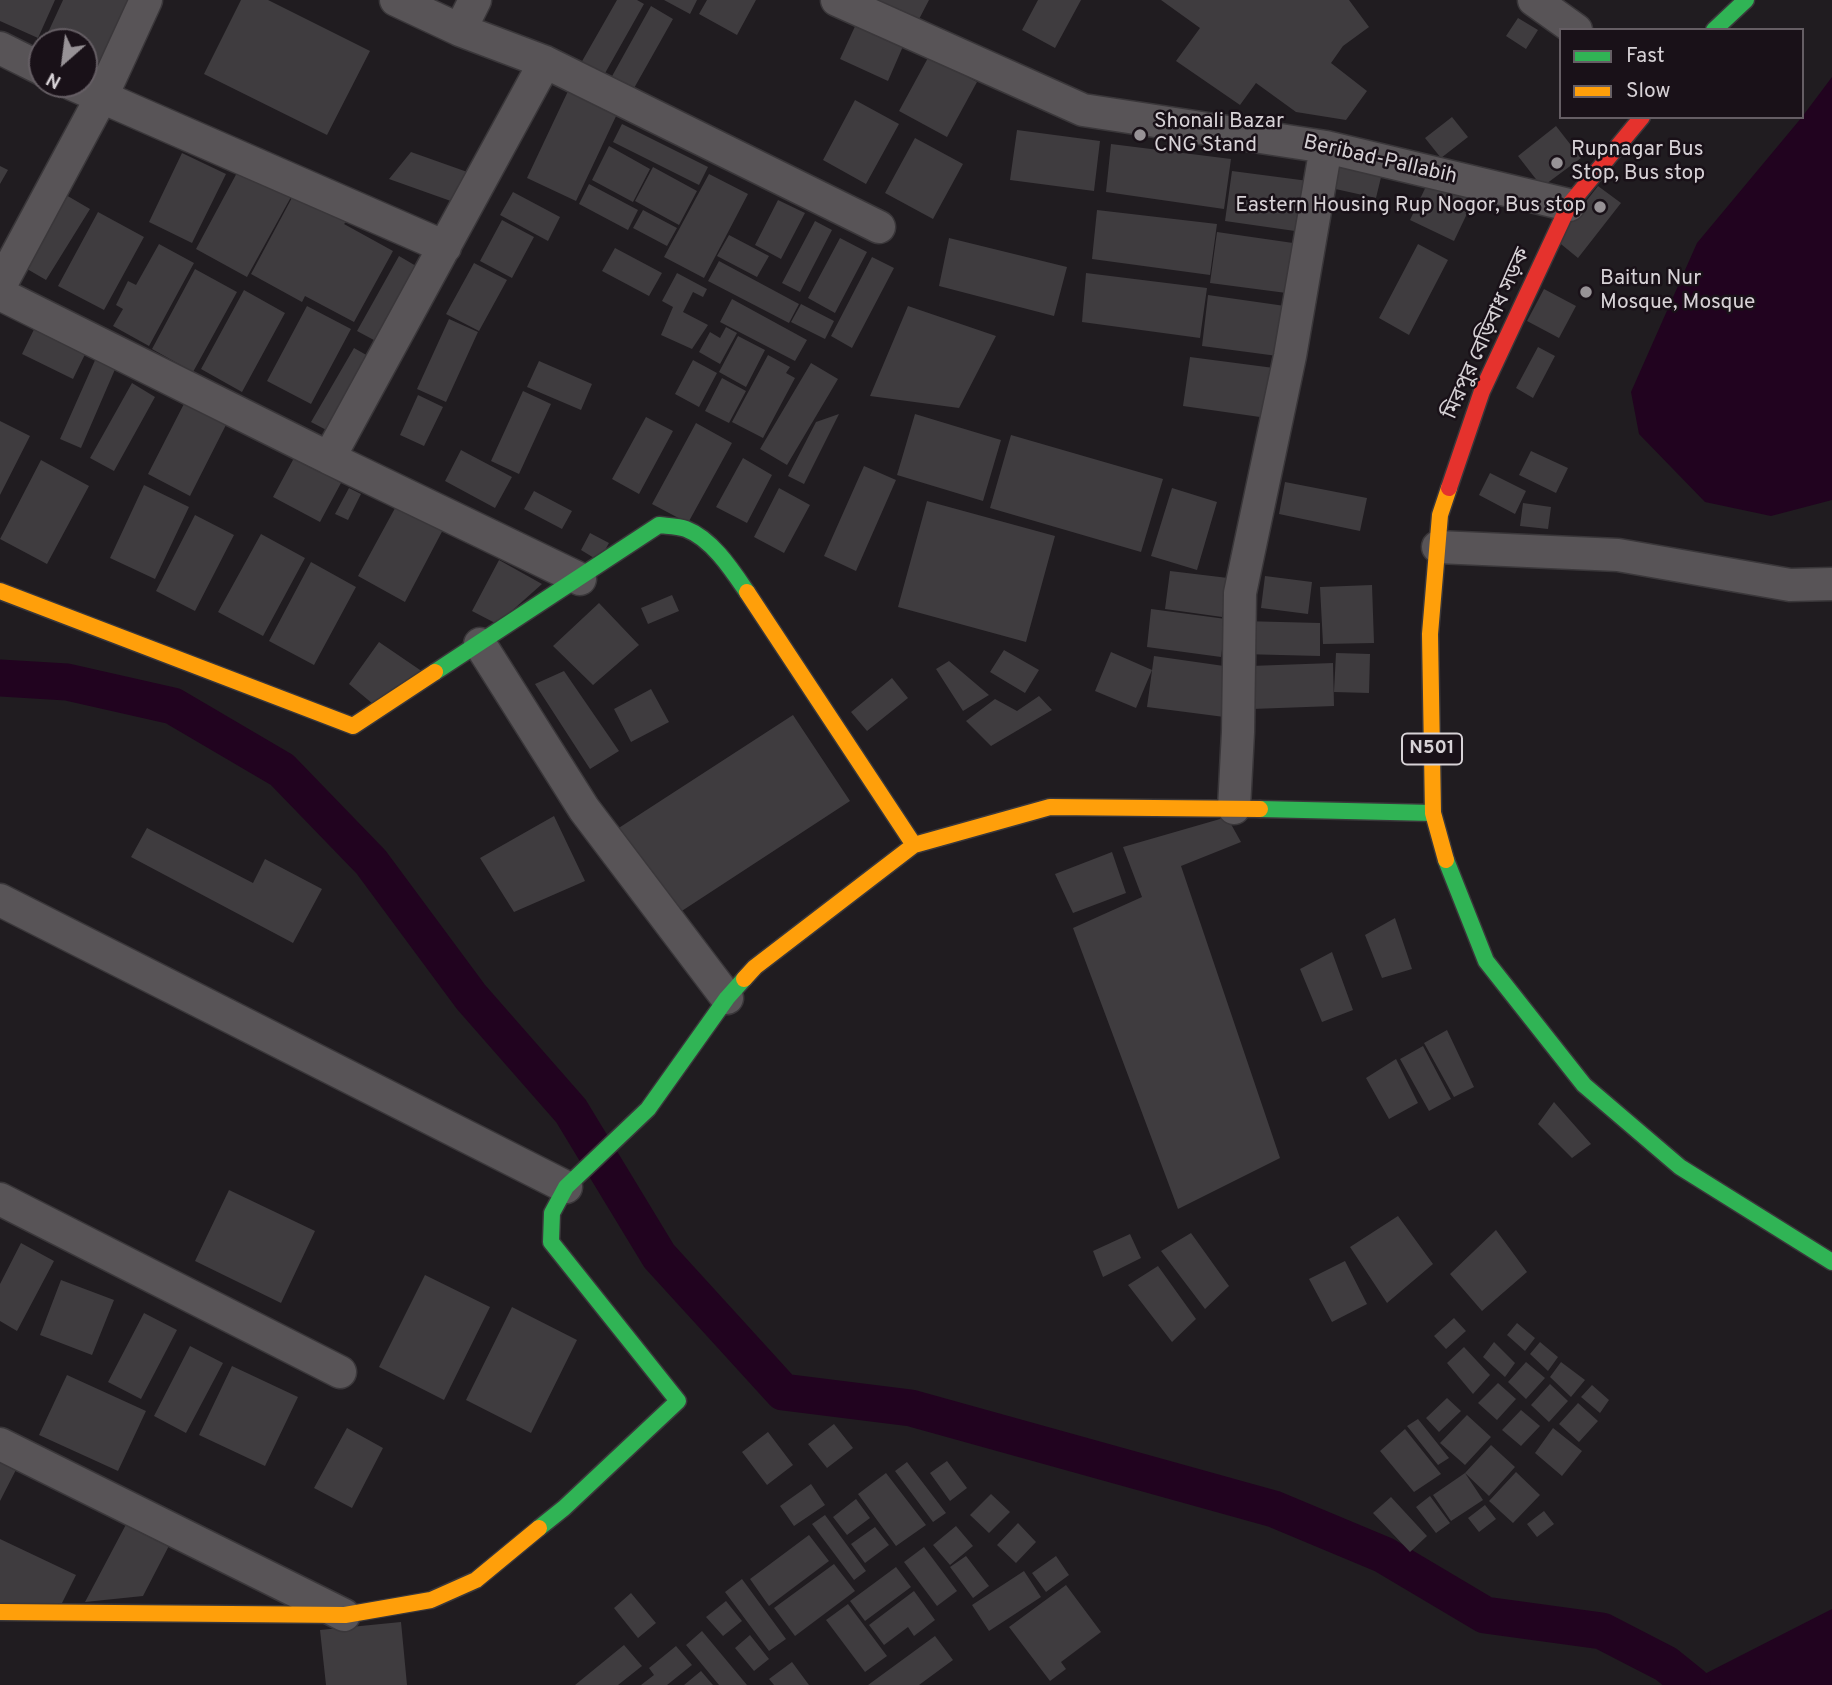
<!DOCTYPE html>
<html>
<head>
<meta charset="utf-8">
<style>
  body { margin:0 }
  #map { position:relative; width:1832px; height:1685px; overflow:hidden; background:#201c20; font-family:Overpass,sans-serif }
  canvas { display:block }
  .legend { position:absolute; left:1559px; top:28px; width:245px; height:91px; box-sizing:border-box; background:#191118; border:2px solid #655e64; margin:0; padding:9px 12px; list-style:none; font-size:21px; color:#d7d2d6 }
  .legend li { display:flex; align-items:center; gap:14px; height:35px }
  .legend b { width:35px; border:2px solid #655e64 }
  .north { position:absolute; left:28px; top:28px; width:70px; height:70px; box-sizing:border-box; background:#191118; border:2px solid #655e64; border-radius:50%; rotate:208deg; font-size:19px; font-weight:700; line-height:28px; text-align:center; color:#d7d2d6 }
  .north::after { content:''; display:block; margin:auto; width:24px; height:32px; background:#979296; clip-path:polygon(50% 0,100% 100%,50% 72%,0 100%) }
</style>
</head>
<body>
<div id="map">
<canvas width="1832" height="1685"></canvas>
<ul class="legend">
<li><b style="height:9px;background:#30b455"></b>Fast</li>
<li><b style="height:9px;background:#ff9f0a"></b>Slow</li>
</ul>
<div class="north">N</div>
</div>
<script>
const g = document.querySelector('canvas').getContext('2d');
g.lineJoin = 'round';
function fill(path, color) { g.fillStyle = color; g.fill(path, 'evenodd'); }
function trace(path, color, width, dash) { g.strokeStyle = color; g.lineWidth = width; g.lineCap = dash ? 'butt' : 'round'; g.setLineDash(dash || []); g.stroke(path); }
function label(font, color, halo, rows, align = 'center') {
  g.font = font + ' Overpass,"Noto Sans Bengali",sans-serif'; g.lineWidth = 5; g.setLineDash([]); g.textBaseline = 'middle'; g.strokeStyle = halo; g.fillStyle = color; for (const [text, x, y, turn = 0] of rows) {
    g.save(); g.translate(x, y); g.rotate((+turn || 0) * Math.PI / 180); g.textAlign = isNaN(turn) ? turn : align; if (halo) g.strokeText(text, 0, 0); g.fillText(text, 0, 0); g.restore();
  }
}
fill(new Path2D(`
  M1832 77V500L1771 516 1705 502 1639 434 1631 392 1697 243 1802 117Z
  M1832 1609V1685H1683Z`), '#21031f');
trace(new Path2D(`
  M0 678 67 682 173 706 282 770 371 862 471 997 571 1111 659 1256 783 1392 911 1408 1274 1509 1384 1555 1485 1615 1602 1631 1666 1664 1692 1685`), '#21031f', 37);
fill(new Path2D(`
  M0 0H55L38 38 0 21Z
  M63 0H129L99 64 84 57V42H51L45 39Z
  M241 0H268L370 51 327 135 204 74Z
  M617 0H637L644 4 604 75 581 63Z
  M664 0H697L690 14Z
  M707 0H756L737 35 699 14Z
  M869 0H929L916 25Z
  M1038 0H1081L1055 48 1022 30Z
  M1161 0H1349L1369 27 1343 46 1331 63 1367 91 1346 120 1296 112 1256 83 1240 105 1176 61 1200 28Z
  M651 6 673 19 633 90 611 78Z
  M1518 18 1538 30 1526 49 1506 36Z
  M857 22 904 44 888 81 840 59Z
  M929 56 977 82 947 137 899 111Z
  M569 89 618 112 576 201 527 178Z
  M855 100 899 124 866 184 823 160Z
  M1452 117 1468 137 1441 158 1425 138Z
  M622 124 708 167 699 185 613 142Z
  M1556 126 1581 158 1542 187 1518 156Z
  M1017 130 1100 141 1094 191 1010 180Z
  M915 138 963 164 933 219 885 193Z
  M1111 144 1231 159 1224 209 1106 192Z
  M609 146 650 169 633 202 592 180Z
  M411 152 473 174 462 205 389 179Z
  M182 153 226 174 192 243 149 222Z
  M1338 158 1383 169 1376 198 1331 188Z
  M0 166 8 170 0 184Z
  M653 167 697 191 679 225 635 201Z
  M239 169 291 197 247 277 196 249Z
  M1232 171 1316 182 1309 233 1225 221Z
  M709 174 748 194 704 278 664 257Z
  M1430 178 1474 199 1454 241 1410 220Z
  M589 184 638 210 628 230 579 204Z
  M1598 186 1621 203 1578 258 1556 240Z
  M513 192 560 217 548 241 500 215Z
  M294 194 346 222 344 224 393 251 354 322 305 296 302 302 251 274Z
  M66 195 90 209 46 280 22 266Z
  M778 200 805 213 781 259 755 245Z
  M643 210 677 228 667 246 633 228Z
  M1097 210 1217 224 1210 275 1092 259Z
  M98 212 144 237 104 310 58 286Z
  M502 220 534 237 512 278 480 261Z
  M815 221 832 230 800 292 782 283Z
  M1217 232 1300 244 1294 294 1210 283Z
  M729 235 769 256 757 277 717 256Z
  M840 238 867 252 835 313 808 298Z
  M949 238 1067 267 1054 316 939 286Z
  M159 244 194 263 149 346 113 326 123 309 116 305 128 281 136 285Z
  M1418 244 1448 260 1409 335 1379 318Z
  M615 248 662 273 649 296 602 271Z
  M399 256 428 273 387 347 357 331Z
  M872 257 894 268 852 348 831 336Z
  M719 261 799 304 789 323 708 281Z
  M474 263 507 280 479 331 446 314Z
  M195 269 237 292 193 372 152 349Z
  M677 273 707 289 703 297 693 292 683 312 708 325 692 349 661 335 673 307 662 301Z
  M1086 273 1207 288 1200 338 1082 322Z
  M1544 289 1576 306 1559 338 1527 321Z
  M244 290 285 313 242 392 201 369Z
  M1208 295 1292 307 1285 357 1202 346Z
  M732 299 807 340 795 361 720 322Z
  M801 304 834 321 825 339 791 322Z
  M307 306 351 329 311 404 267 381Z
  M908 306 996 336 959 408 870 396Z
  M40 317 91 342 73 379 22 354Z
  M449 319 478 332 446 402 417 389Z
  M726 327 737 333 720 364 699 352 710 332 720 338Z
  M738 336 765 350 746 387 719 372Z
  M1538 347 1555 356 1533 398 1516 388Z
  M354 348 377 361 336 435 311 422Z
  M768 355 790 367 786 373 795 378 763 438 732 422Z
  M1190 357 1274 368 1267 418 1183 406Z
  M96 358 116 367 81 448 60 439Z
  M693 360 717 373 699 407 675 394Z
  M539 361 592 384 581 410 527 387Z
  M811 363 838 379 787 465 760 449Z
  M722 378 746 391 729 423 705 411Z
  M132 383 155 397 114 471 90 458Z
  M523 391 551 404 519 474 491 461Z
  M418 395 443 407 424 446 400 435Z
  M188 396 230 417 190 496 148 474Z
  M839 414 804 484 788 476 816 422Z
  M915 414 1001 440 983 501 897 475Z
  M646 417 673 431 639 494 612 479Z
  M0 421 30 436 0 495Z
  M696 423 732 443 688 523 652 504Z
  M1011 435 1163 479 1141 552 990 508Z
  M461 450 512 477 495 508 445 481Z
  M1531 451 1568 468 1556 493 1519 475Z
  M294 458 341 483 320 522 273 497Z
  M743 458 772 475 747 523 716 507Z
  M41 460 89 486 47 564 0 539Z
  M864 466 896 480 856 571 824 556Z
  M1490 473 1526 491 1515 514 1479 495Z
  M1285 482 1367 498 1360 531 1279 514Z
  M144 485 189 507 155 579 110 558Z
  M349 488 361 494 348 520 335 514Z
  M779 488 810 505 784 553 754 537Z
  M1172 488 1217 502 1197 570 1151 556Z
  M534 491 572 511 562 529 524 509Z
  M400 499 446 524 405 602 358 576Z
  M927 501 1055 536 1026 642 898 607Z
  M1523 503 1551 507 1548 529 1520 526Z
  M195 515 234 535 195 611 156 591Z
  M590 533 609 543 599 561 581 550Z
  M261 534 305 558 263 636 218 612Z
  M499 560 542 584 497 624 472 611Z
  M311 562 356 587 314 665 269 641Z
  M1170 571 1228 578 1222 617 1165 609Z
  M1265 576 1312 582 1308 614 1261 608Z
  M1372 585 1374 643 1323 644 1320 587Z
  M672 595 679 611 648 624 641 608Z
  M599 603 639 645 593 685 553 646Z
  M1151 609 1226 619 1221 657 1147 647Z
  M1242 621 1320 623V656L1241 654Z
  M379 642 423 672 373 704 349 684Z
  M1004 650 1039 670 1025 693 990 672Z
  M1111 652 1152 670 1136 708 1095 691Z
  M1336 653 1370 654 1369 693 1334 692Z
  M1154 656 1238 668 1232 718 1147 707Z
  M949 661 989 695 963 711 936 669Z
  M1333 663 1334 706 1252 709 1250 666Z
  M564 671 619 751 590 769 535 684Z
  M892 678 908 698 867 731 851 712Z
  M651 689 669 722 631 742 614 709Z
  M1039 696 1052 710 991 746 966 721 995 699 1017 711Z
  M793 715 850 801 668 920 611 833Z
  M554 816 585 881 514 912 480 858Z
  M1227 817 1241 842 1181 866 1280 1158 1178 1209 1073 928 1142 897 1123 847Z
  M147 828 253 883 265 859 322 889 293 943 131 857Z
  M1112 852 1126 893 1073 913 1055 874Z
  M1395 918 1412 969 1382 978 1365 935Z
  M1332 952 1353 1010 1322 1022 1300 969Z
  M1447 1030 1474 1087 1454 1097 1424 1043Z
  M1423 1046 1451 1099 1429 1111 1400 1059Z
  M1396 1059 1418 1103 1389 1119 1366 1078Z
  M1554 1102 1591 1144 1572 1158 1538 1124Z
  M229 1190 315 1231 281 1303 195 1261Z
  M1398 1216 1433 1264 1387 1303 1350 1247Z
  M1496 1230 1527 1272 1482 1311 1450 1274Z
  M1191 1233 1229 1286 1205 1309 1161 1251Z
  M1130 1234 1141 1258 1103 1277 1093 1251Z
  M21 1243 54 1261 17 1331 0 1321V1284Z
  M1345 1261 1367 1304 1332 1322 1309 1279Z
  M1158 1266 1196 1319 1172 1342 1128 1285Z
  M425 1275 490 1307 444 1400 379 1367Z
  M61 1280 114 1300 92 1355 40 1335Z
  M512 1307 577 1340 531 1433 466 1400Z
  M144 1313 177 1330 141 1399 108 1382Z
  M1454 1318 1466 1331 1446 1349 1434 1336Z
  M1517 1323 1535 1338 1525 1351 1507 1335Z
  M1494 1342 1515 1363 1505 1377 1483 1357Z
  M1540 1342 1558 1357 1548 1371 1530 1354Z
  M190 1346 223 1363 186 1433 154 1416Z
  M1464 1347 1490 1375 1473 1394 1447 1363Z
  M1526 1362 1545 1378 1526 1399 1508 1382Z
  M1561 1362 1585 1380 1571 1397 1550 1377Z
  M232 1366 298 1397 265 1466 199 1435Z
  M67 1375 146 1411 118 1471 39 1435Z
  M1498 1383 1516 1399 1497 1420 1478 1403Z
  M1550 1384 1568 1401 1549 1422 1531 1405Z
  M1592 1385 1609 1400 1600 1413 1581 1397Z
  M1447 1398 1461 1411 1439 1432 1426 1418Z
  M1578 1403 1598 1421 1579 1442 1559 1424Z
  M1521 1410 1540 1426 1521 1446 1502 1430Z
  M1467 1415 1491 1437 1465 1465 1440 1443Z
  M1418 1419 1449 1458 1438 1465 1407 1426Z
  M834 1424 853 1448 827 1468 808 1444Z
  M347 1428 383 1448 352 1508 314 1488Z
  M1553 1428 1582 1451 1562 1476 1535 1453Z
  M1405 1429 1441 1474 1414 1492 1380 1451Z
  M768 1432 793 1465 767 1485 742 1452Z
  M1491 1445 1515 1467 1489 1496 1465 1473Z
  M0 1452 20 1462 0 1501Z
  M947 1461 967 1488 950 1501 930 1473Z
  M907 1462 946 1513 933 1522 895 1471Z
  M1516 1472 1540 1495 1513 1523 1489 1501Z
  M886 1473 926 1525 896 1546 858 1494Z
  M1465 1473 1483 1500 1451 1521 1433 1495Z
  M811 1484 825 1505 794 1526 780 1506Z
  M991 1494 1010 1512 989 1533 970 1515Z
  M1430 1496 1450 1523 1436 1533 1416 1507Z
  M1391 1497 1427 1536 1410 1552 1373 1513Z
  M856 1499 870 1518 847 1535 833 1517Z
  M1485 1505 1496 1519 1479 1532 1468 1518Z
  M1544 1511 1554 1524 1537 1537 1527 1524Z
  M131 1515 173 1538 143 1596 85 1602Z
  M825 1515 866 1571 854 1580 812 1524Z
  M1018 1523 1036 1542 1016 1563 997 1545Z
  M956 1526 973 1546 950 1565 933 1545Z
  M875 1527 889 1545 865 1563 851 1544Z
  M809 1535 829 1561 769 1606 750 1579Z
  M0 1539 76 1575 61 1605 0 1607Z
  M924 1547 957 1591 937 1606 904 1562Z
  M966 1556 989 1586 973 1598 950 1567Z
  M1056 1556 1069 1575 1046 1592 1032 1573Z
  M834 1564 855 1591 795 1636 774 1608Z
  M896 1567 911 1587 865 1621 850 1601Z
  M1024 1571 1041 1597 989 1631 972 1605Z
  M742 1579 786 1639 769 1651 725 1592Z
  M1066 1585 1101 1632 1061 1662 1066 1669 1050 1681 1009 1627Z
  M914 1591 935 1620 914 1636 908 1627 884 1645 869 1625Z
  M631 1593 656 1623 638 1638 614 1608Z
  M726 1601 742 1621 723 1636 706 1617Z
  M848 1604 887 1656 865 1672 826 1620Z
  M401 1622 407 1685H326L320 1630Z
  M702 1631 747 1685H719L686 1645Z
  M750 1635 769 1659 754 1671 735 1648Z
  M935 1636 953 1660 919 1685H868Z
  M624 1645 642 1666 618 1685H575Z
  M676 1646 692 1665 667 1685H641L654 1675 649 1668Z
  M792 1662 809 1685H774L769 1679Z
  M701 1671 713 1685H684Z`), '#3f3c3f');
const street = new Path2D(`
  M396 0 460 30 545 62 879 227
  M837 0 1083 110 1326 147 1569 205
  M1534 0 1576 30
  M460 30 475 0
  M0 48 42 69
  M72 84 445 247
  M0 286 101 98 146 0
  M0 294 329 458 545 62
  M329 458 580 579
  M1438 547 1618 555 1790 585 1832 584
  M480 644 584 809 727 998
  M1234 808 1238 732 1240 593 1290 356 1326 147
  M0 900 566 1187
  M0 1199 340 1372
  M0 1444 344 1615`);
const fast = new Path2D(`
  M1714 30 1746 0
  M435 672 659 525C667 526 678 526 686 529 712 539 732 570 747 592
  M1260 809 1433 813
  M1446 860 1486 961 1584 1085 1680 1167 1832 1262
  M539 1528 564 1508 678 1401 551 1242 552 1213 566 1187 648 1109 727 998 744 979`);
const slow = new Path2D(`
  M0 591 353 726 435 672
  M747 592 914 845
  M1446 860 1433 813 1430 634 1440 515 1449 488
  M744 979 755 967 914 845 1050 807 1260 809
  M0 1612 345 1615 431 1600 476 1580 539 1528`);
const jam = new Path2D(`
  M1449 488 1482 391 1569 205 1642 117`);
trace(street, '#3a373a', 35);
trace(fast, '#3a373a', 19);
trace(slow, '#3a373a', 19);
trace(jam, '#3a373a', 19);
trace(street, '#585457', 32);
trace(fast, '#30b455', 16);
trace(slow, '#ff9f0a', 16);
trace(jam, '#e5322d', 16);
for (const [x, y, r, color] of [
  [1140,135,7,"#979296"],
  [1557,163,7,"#979296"],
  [1600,207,7,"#979296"],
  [1586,292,7,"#979296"]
]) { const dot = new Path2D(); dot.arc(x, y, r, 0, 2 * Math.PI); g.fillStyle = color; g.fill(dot); trace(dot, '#191118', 2.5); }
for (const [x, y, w] of [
  [1432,749,60]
]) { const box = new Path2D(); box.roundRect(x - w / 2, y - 15.5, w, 31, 5); g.fillStyle = '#191118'; g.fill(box); trace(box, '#d7d2d6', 2); }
label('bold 19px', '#d7d2d6', null, [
  ["N501",1432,749]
]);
label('21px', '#d7d2d6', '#191118', [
  ["Shonali Bazar",1154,123],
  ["CNG Stand",1154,147],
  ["Rupnagar Bus",1571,151],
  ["Stop, Bus stop",1571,175],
  ["Eastern Housing Rup Nogor, Bus stop",1586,207,"right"],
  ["Baitun Nur",1600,280],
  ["Mosque, Mosque",1600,304]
], 'left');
label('21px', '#d7d2d6', '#191118', [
  ["Beribad-Pallabih",1380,161,13],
  ["মিরপুর বেড়িবাধ সড়ক",1488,334,-66]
]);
</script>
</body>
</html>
